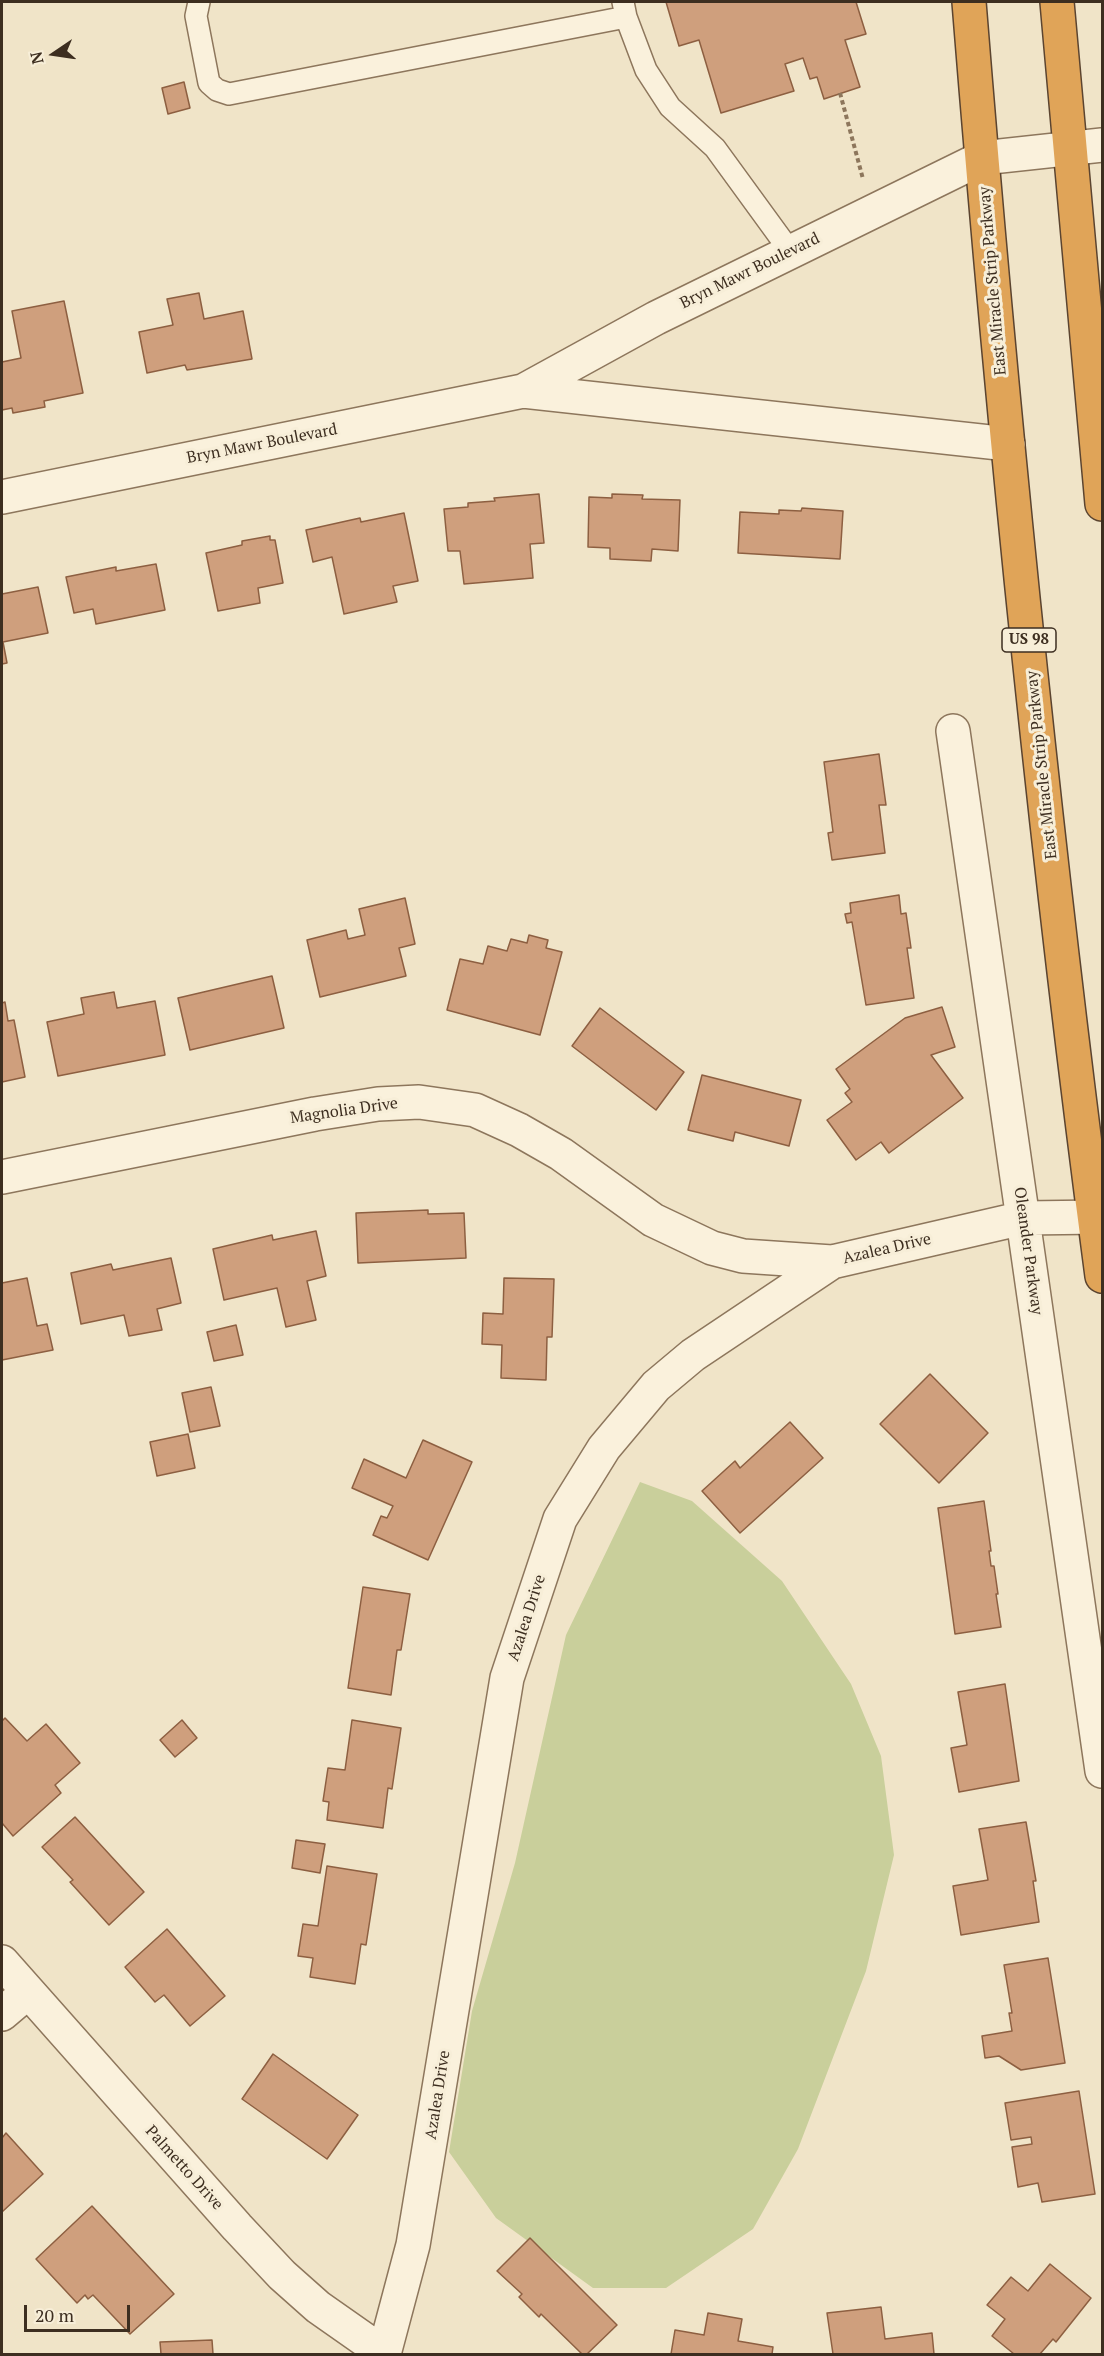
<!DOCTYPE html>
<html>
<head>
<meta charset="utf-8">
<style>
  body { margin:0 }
  #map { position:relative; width:1104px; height:2356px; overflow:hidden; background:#f0e4c8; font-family:"PT Serif",serif }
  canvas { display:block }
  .frame { position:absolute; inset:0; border:3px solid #3d2e20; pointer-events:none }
  .north { position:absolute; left:24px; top:24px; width:60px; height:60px; -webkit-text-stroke:4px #f7eed8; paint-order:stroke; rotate:257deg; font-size:16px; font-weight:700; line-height:24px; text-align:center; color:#3d2e20 }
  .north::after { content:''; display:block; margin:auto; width:21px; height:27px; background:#3d2e20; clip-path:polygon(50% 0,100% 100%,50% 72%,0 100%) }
  .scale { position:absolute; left:24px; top:2305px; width:106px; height:27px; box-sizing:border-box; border:3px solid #3d2e20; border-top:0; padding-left:8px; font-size:18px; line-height:21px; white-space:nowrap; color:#3d2e20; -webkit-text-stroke:4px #f7eed8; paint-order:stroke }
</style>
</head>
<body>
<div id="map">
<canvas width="1104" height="2356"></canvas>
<div class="frame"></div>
<div class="north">N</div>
<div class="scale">20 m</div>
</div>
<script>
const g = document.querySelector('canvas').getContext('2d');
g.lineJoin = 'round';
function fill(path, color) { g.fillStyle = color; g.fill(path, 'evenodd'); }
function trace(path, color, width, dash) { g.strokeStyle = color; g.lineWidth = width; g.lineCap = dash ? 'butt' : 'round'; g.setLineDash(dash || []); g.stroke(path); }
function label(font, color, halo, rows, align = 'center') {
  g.font = font + ' "PT Serif",serif'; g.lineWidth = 6; g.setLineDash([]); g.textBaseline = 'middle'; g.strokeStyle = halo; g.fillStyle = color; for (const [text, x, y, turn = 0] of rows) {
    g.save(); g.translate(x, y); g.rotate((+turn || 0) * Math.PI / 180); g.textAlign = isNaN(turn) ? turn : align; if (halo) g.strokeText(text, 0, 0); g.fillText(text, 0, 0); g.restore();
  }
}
fill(new Path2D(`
  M640 1482 692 1501 782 1581 851 1684 881 1756 894 1855 866 1971 798 2149 753 2229 666 2288H593L496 2218 449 2152 472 2011 515 1863 566 1635Z`), '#c9cf9b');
const building = new Path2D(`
  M666 2H856L866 34 845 40 860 87 824 99 817 77 810 79 803 58 785 64 794 91 721 113 699 40 679 46Z
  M184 82 190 108 168 114 162 88Z
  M199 293 204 319 243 311 252 359 187 370 185 365 147 373 139 332 173 325 167 299Z
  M64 301 83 393 44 401 45 407 13 413 12 408 2 410V362L21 358 12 311Z
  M539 494 544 543 530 544 533 578 464 584 460 551H448L444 509 468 507V503L495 501 494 498Z
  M612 494 643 495 642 499 680 500 678 551 652 549 651 561 610 559V548L588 547 589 497 612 498Z
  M802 508 843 511 840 559 738 553 740 512 779 514V510L801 511Z
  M404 513 418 581 393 586 397 602 344 614 332 557 313 562 306 530 360 518 361 522Z
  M270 536V540H275L283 583 258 588 260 603 218 611 206 553 242 545V541Z
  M156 564 165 610 96 624 93 609 74 613 66 577 116 567V571Z
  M38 587 48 633 3 642 7 663 2 664V594Z
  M879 754 886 805H879L885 853 832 860 828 833 833 832 824 762Z
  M899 895 901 914 906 913 911 948H907L914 998 866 1005 852 922 847 923 845 914 851 913 850 903Z
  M405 898 415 944 399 948 406 976 320 997 307 940 346 930 348 939 365 935 359 909Z
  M529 935 548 940 546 948 562 952 540 1035 447 1010 460 959 483 964 488 946 507 951 511 939 527 943Z
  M272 976 284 1028 190 1050 178 998Z
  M114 992 117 1008 155 1001 165 1055 58 1076 47 1022 84 1014 81 998Z
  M5 1002 8 1021 14 1020 25 1077 2 1082V1003Z
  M942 1007 955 1047 931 1055 963 1098 889 1153 881 1142 856 1160 827 1120 852 1102 845 1093 850 1089 836 1069 905 1018Z
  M600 1008 684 1072 656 1110 572 1046Z
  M702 1075 801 1100 789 1146 735 1132 733 1141 688 1130Z
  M428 1210V1214L464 1213 466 1258 358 1263 356 1213Z
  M316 1231 326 1276 307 1281 316 1320 286 1327 277 1288 224 1300 213 1249 272 1235 273 1240Z
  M171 1258 181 1303 157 1309 162 1330 129 1336 124 1315 81 1324 71 1273 111 1264 113 1270Z
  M27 1278 37 1326 47 1324 53 1350 2 1360V1283Z
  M504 1278 554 1279 552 1337H547L546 1380 501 1378 502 1345 482 1344 483 1313 503 1314Z
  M236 1325 243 1355 214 1361 207 1332Z
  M930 1374 988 1433 939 1483 880 1424Z
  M211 1387 220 1426 190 1432 182 1393Z
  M790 1422 823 1458 740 1533 702 1491 735 1461 740 1468Z
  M188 1434 195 1468 157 1476 150 1442Z
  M423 1440 472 1462 428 1560 373 1535 381 1516 387 1518 393 1506 352 1488 364 1459 406 1478Z
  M984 1501 991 1551H989L991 1566H994L998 1594H996L1001 1627 955 1634 938 1508Z
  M363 1587 410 1594 401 1650H397L391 1695 348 1688Z
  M1005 1684 1019 1781 959 1792 951 1748 967 1745 958 1692Z
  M5 1718 27 1741 46 1724 80 1763 55 1785 61 1793 13 1836 2 1823V1721Z
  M182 1720 197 1738 175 1757 160 1740Z
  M352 1720 401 1728 392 1789 388 1788 383 1828 327 1820 329 1802 323 1801 328 1768 345 1770Z
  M75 1817 144 1892 109 1925 70 1882 73 1880 42 1847Z
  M1026 1822 1036 1881H1033L1039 1922 961 1935 953 1886 988 1880 979 1829Z
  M296 1840 325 1844 320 1873 292 1868Z
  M327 1866 377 1874 366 1945 361 1944 355 1984 310 1977 313 1958 298 1956 303 1924 318 1926Z
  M167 1929 225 1996 190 2026 164 1995 155 2002 125 1967Z
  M1048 1958 1065 2063 1021 2070 999 2056 985 2058 982 2036 1012 2031 1009 2013H1012L1004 1965Z
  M273 2054 358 2115 327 2159 242 2099Z
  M1079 2091 1095 2194 1042 2202 1038 2183 1018 2187 1012 2147 1032 2144 1031 2137 1011 2140 1005 2103Z
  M6 2133 43 2174 2 2212V2138Z
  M92 2206 174 2294 130 2334 93 2295 88 2299 85 2295 77 2303 36 2259Z
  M530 2238 617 2325 587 2354H582L541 2314 539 2317 519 2297 522 2294 497 2271Z
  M1050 2264 1091 2298 1056 2342 1053 2339 1040 2354H1014L992 2336 1005 2319 987 2305 1011 2277 1028 2291Z
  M881 2307 885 2339 932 2333 934 2354H833L827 2313Z
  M708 2313 742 2319 738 2341 773 2347 772 2354H671L675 2330 704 2335Z
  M212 2340 213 2354H161L160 2342Z`);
fill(building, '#cf9f7d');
trace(building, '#8d5f41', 1.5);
const lane = new Path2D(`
  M199 2 196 16 209 83 217 90 229 94 626 17
  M623 2 626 17 646 70 670 107 715 148 790 251`);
const street = new Path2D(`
  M523 391 1008 444
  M2 497 523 391 656 318 982 158 1102 145
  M953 731 1102 1771
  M2 1177 315 1114 378 1104 419 1102 475 1110 519 1130 561 1154 653 1220 712 1248 743 1256 832 1262
  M2 1962 237 2227 282 2275 318 2307 385 2354
  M2 2014 28 1992
  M384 2354 413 2245 507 1678 560 1519 604 1448 656 1386 693 1355 832 1262 1023 1218 1102 1217`);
const highway = new Path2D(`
  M969 2C1003 427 1046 853 1102 1276
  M1057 2 1102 504`);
trace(lane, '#8d765c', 24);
trace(street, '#8d765c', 36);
trace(highway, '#5b4430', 36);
trace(new Path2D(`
  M840 93 863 179`), '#8d765c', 4, [4.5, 3]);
trace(lane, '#faf1dc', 21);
trace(street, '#faf1dc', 33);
trace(highway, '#e0a458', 33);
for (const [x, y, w] of [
  [1029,640,54]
]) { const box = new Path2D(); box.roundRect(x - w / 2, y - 12, w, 24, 4.5); g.fillStyle = '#f7eed8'; g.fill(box); trace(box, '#3d2e20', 1.5); }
label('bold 15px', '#3d2e20', null, [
  ["US 98",1029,640]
]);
label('16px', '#3d2e20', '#f7eed8', [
  ["Bryn Mawr Boulevard",750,271,-26],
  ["East Miracle Strip Parkway",993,281,-95],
  ["Bryn Mawr Boulevard",262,444,-11],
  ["East Miracle Strip Parkway",1042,765,-96],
  ["Magnolia Drive",344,1111,-8],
  ["Azalea Drive",887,1249,-13],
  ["Oleander Parkway",1028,1251,82],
  ["Azalea Drive",527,1618,-72],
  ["Azalea Drive",438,2095,-81],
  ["Palmetto Drive",184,2168,48]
]);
</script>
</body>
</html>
